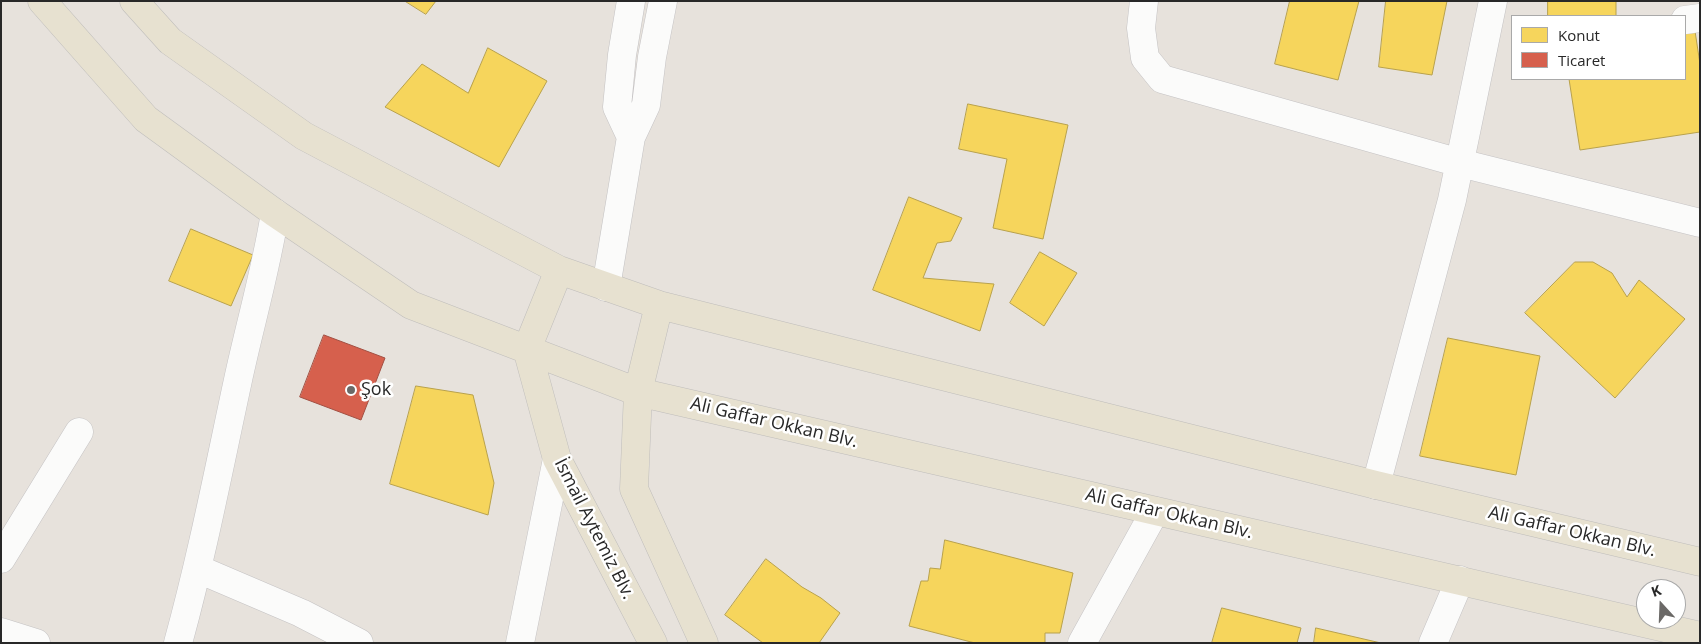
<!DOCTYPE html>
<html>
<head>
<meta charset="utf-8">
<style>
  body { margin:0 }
  #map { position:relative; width:1701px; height:644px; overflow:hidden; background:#e7e2dc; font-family:"Open Sans",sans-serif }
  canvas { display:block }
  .frame { position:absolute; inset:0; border:2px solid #282828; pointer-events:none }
  .legend { position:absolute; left:1511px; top:15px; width:175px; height:65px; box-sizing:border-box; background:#fff; border:1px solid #a9a9a9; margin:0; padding:6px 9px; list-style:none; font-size:15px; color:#282828 }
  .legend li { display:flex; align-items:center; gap:10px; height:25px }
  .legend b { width:25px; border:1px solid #a9a9a9 }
  .north { position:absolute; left:1636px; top:579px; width:50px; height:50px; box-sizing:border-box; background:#fff; border:1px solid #a9a9a9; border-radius:50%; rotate:340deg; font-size:14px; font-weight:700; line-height:20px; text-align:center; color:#282828 }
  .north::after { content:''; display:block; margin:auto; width:18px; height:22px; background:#6b6967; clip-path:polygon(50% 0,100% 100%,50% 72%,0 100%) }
</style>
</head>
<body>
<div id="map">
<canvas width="1701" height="644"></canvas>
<div class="frame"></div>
<ul class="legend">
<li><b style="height:14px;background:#f6d55c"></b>Konut</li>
<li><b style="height:14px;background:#d6604d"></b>Ticaret</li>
</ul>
<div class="north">K</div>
</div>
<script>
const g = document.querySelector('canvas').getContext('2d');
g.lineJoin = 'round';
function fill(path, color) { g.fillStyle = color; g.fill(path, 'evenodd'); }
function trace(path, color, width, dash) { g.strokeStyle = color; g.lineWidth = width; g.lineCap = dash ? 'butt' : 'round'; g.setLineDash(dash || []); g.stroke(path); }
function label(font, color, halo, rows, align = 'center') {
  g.font = font + ' "Open Sans",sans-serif'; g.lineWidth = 5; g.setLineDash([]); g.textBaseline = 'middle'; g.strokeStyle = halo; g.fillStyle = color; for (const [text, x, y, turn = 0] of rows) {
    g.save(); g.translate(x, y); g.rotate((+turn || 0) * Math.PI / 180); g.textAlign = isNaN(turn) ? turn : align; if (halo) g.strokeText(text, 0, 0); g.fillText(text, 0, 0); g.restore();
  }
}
const homes = new Path2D(`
  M405 1H436L426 14Z
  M1290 1H1359L1338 80 1275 64Z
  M1386 1H1447L1432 75 1379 67Z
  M1548 1H1616V16H1548Z
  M1695 31 1700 64V132L1580 150 1569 79H1685V33Z
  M488 48 547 81 499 167 385 107 422 64 468 93Z
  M968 104 1068 125 1043 239 993 228 1007 159 959 149Z
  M909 197 962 218 951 241 937 243 923 278 994 284 980 331 873 290Z
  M191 229 253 255 231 306 169 281Z
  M1040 252 1077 273 1044 326 1010 303Z
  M1575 262H1593L1612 273 1627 297 1639 280 1685 319 1615 398 1525 313Z
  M1448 338 1540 356 1516 475 1420 456Z
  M416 386 473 395 494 483 488 515 390 484Z
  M945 540 1073 573 1060 633H1045V643H975L909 626 921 581H928L930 568 940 569Z
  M766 559 802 587 821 598 840 613 819 643H763L725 615Z
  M1222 608 1301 628 1297 643H1212Z
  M1316 628 1381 643H1314Z`);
fill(homes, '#f6d55c');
trace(homes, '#b8a14c', 1);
const shops = new Path2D(`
  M324 335 385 358 361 420 300 397Z`);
fill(shops, '#d6604d');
trace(shops, '#a24f42', 1);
const minor = new Path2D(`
  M1144 1 1141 28 1145 58 1162 79 1460 163 1700 223
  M1685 20 1700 18
  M631 137 617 107 622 55 631 1
  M606 287 631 137 646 105 652 57 663 1
  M1376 485 1452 200 1493 1
  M1 559 79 432
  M198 569 301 613 359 643
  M1 632 36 643
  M178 643C202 556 219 468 238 380 250 324 266 270 275 213
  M520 643 557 459
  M1082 643 1155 511
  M1433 643 1460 580`);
const major = new Path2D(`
  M42 1 146 119 275 213 411 305 638 392 1700 636
  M134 1 170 41 304 136 559 270 659 305 1376 485 1700 562
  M559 270 527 349 557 459 653 643
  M659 305 638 392 634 489 704 643`);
trace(minor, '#c4c2c3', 29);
trace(major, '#bfbdbb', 29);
trace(minor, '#fbfbfa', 28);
trace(major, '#e7e1d0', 28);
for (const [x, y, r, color] of [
  [351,390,5,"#6b6967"]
]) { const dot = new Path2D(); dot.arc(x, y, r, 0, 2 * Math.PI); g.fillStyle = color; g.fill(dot); trace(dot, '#fff', 2); }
label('18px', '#282828', '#fff', [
  ["Şok",361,390]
], 'left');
label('18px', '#282828', '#fff', [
  ["Ali Gaffar Okkan Blv.",774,423,13],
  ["Ali Gaffar Okkan Blv.",1169,514,13],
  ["İsmail Aytemiz Blv.",594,529,63],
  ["Ali Gaffar Okkan Blv.",1572,532,13]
]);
</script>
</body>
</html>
